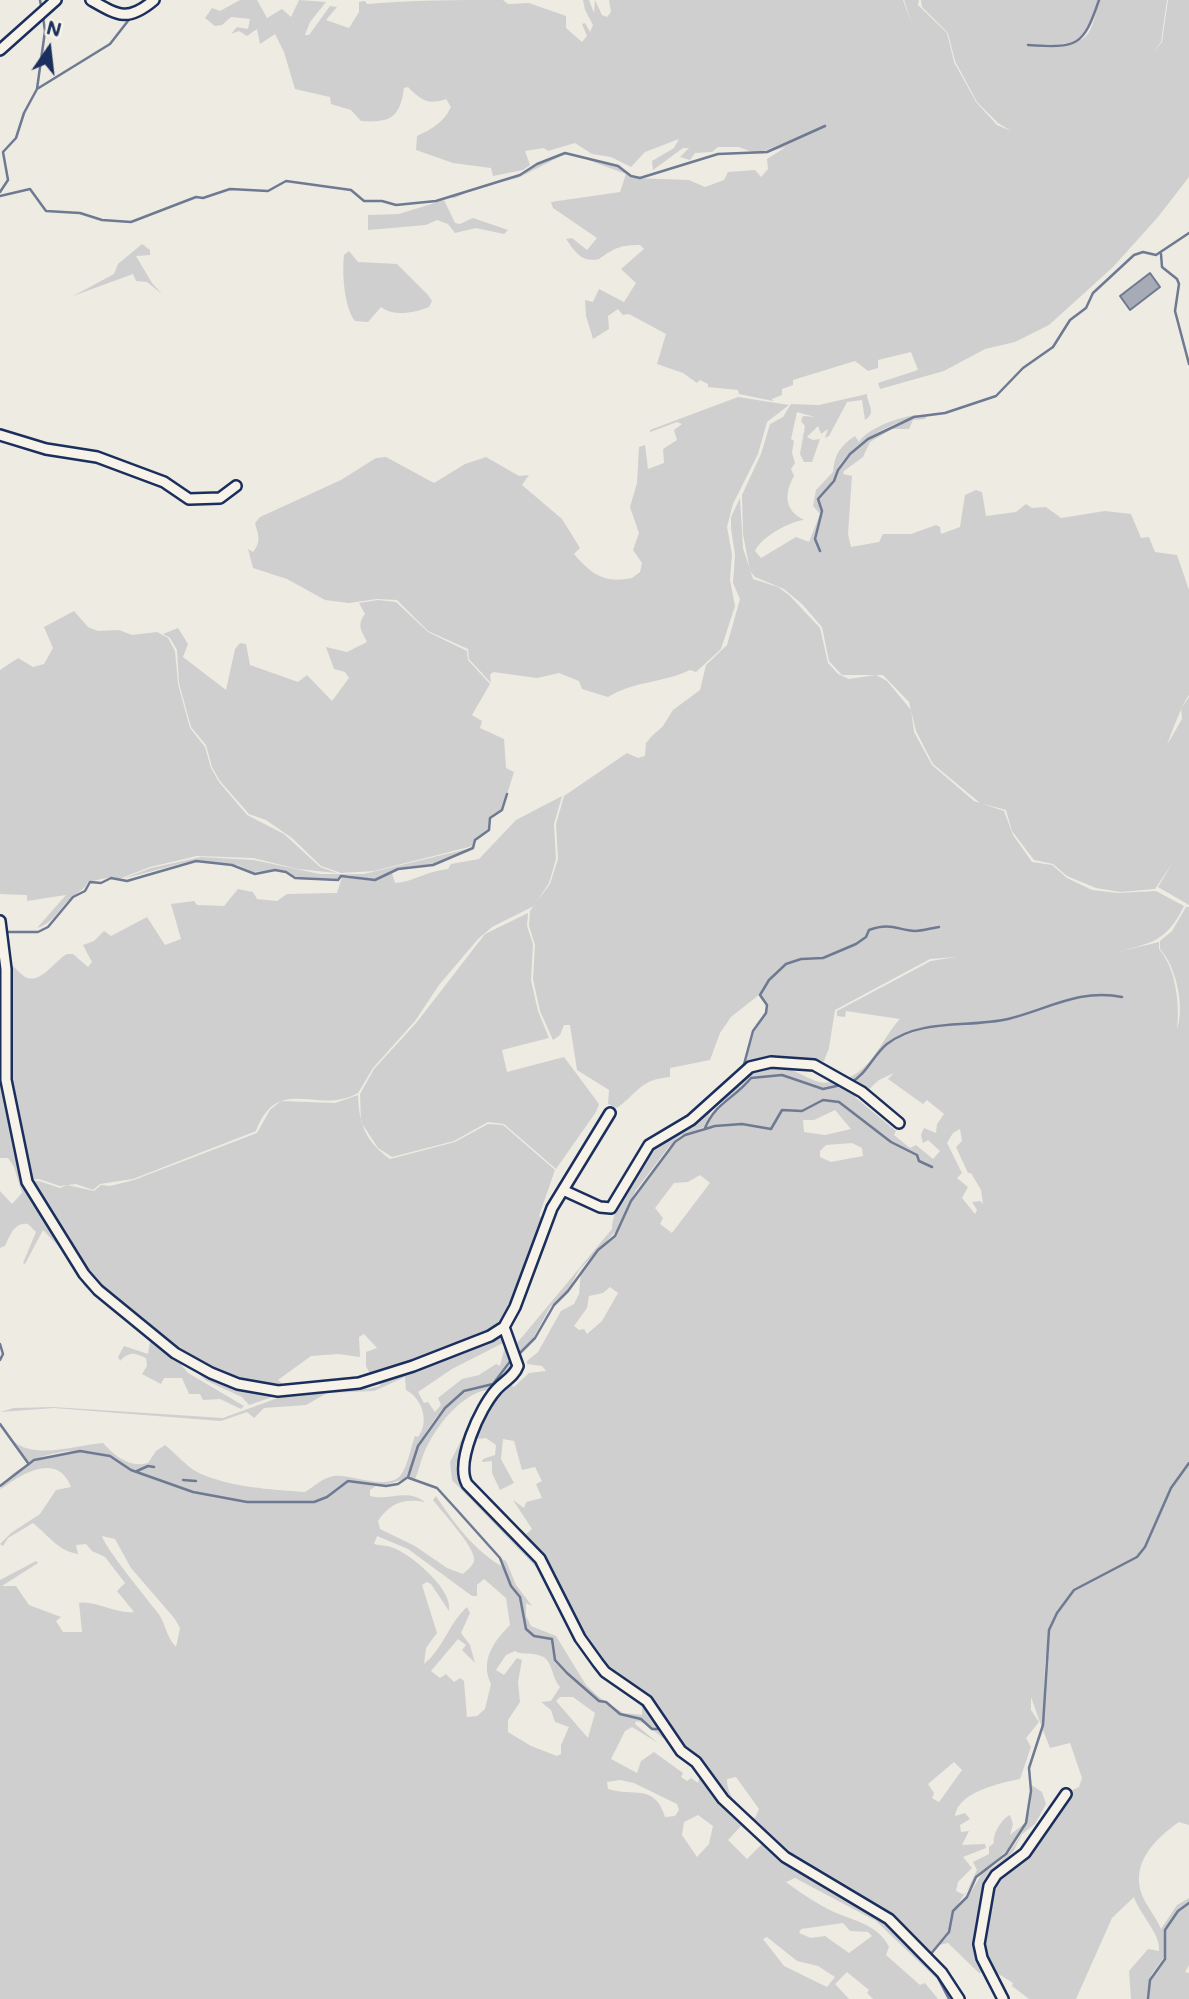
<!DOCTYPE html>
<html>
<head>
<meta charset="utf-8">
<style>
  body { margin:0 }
  #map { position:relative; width:1189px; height:1999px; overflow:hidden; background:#eeebe2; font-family:Mali,sans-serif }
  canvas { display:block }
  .north { position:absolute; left:14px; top:14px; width:70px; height:70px; -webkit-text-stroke:5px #f7f3e8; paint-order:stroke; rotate:14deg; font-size:19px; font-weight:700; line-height:28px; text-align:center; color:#1b2f5e }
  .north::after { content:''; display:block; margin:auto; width:24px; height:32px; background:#1b2f5e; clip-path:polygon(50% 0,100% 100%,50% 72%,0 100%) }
</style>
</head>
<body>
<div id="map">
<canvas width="1189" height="1999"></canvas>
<div class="north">N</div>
</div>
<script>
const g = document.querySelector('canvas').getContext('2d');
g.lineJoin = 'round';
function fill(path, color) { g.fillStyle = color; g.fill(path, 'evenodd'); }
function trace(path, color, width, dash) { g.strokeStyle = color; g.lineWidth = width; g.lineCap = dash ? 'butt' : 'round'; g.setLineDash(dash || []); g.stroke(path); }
fill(new Path2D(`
  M240 0H257L267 18 282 9 291 17 299 0 326 2 310 22 305 35H309L330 6 337 7 326 20 349 28 359 12V2L365 1 367 4C412 0 458 0 503 0L508 4 529 3 566 16V28L582 42 587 36 582 24 585 23 590 32 593 25 585 10 583 0H589L594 13 595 0 602 15 607 17 611 12 609 0H903L912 24 904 0H919L918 5 947 33 954 62 976 102 997 125 1011 131 998 123 977 102 955 61 948 33 922 7 921 0H1098C1080 53 1076 42 1026 45 1043 49 1078 50 1089 32 1094 24 1096 9 1100 0H1167L1161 42 1152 53 1162 42 1168 0H1189V177L1158 217 1113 267 1049 325 1015 342 985 349 944 371 880 389 878 383 918 370 911 352 878 360V368L868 371 855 361 793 380V385L782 389V395L772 399 773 401 739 394 738 390 708 387V384L700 380 697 383 683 373 657 364 666 334 629 314 623 315 618 309 608 316 609 329 593 339 586 316 585 300 593 302 599 289 624 302 636 283 621 269 644 249 640 245C619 245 615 248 599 259 582 263 575 252 566 239L572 238 587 250 597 238 553 208 551 202 620 192 626 174 572 154 563 155 518 178 478 187 455 198H446L521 176 537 164 565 153 618 166 632 178 689 180 705 187 724 180 728 172 755 170 761 177 768 169 767 159 786 147 758 155 825 126 757 154 739 147H718L712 152 695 153 690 160 680 157 689 148H683L653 170 652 161 674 148 679 139 645 152 631 167 611 157 592 154 575 143 548 151 544 148 525 151 530 165 523 170 493 176 491 168 453 163 416 150 417 136C432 129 444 122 451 107L446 99C428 106 420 99 408 87L404 88C400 118 390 123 361 121L351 110 331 104 330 97 295 89 284 52 275 34 260 44 257 29 247 36 239 31 231 34 237 27 248 29 250 19 231 17 222 25 215 26 205 18 212 8 220 11Z
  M444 200 455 223 460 224 473 218 508 230 504 234 476 228 455 233 448 224 437 220 426 225 368 230V215L399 214Z
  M142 244 150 250V255L136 256 152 283 162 294 147 282 136 281 133 274 73 296 114 274 118 264Z
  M349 251 358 262 397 264 428 295 432 301 429 307C414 313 394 317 381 307L368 322 355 321C344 307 342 273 344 255Z
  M867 394C867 404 877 412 865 420L862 400 847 402 829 436 825 438 828 429 821 434 818 426 807 437 813 440 820 439 812 462H804L800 454 805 426 801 421 803 416 815 417 797 412 791 439 794 441 792 453 795 463 791 469 794 476C784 494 784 510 804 520 790 521 760 538 755 551L761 558 796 537 809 542 820 514 813 506 816 490 833 472C834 455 841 445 855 436L859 442C868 427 908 413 926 415 894 420 854 441 837 469 836 473 836 477 834 480 830 485 827 486 824 493 827 488 832 485 835 481 837 477 837 473 839 470 854 443 898 421 927 416L925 419 913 420 909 429H892L870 442 863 457 844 471 843 474 852 476 848 534 851 547 879 542 883 534H911L936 525 940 527 941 534 960 527 965 495 976 490 982 492 986 516 1016 512 1026 504 1032 508 1046 507 1061 518 1105 511 1131 514 1141 538 1149 537 1155 552 1177 555 1189 590V695C1182 704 1172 732 1167 745L1182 719 1181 709 1189 697V905L1158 887 1173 862 1155 889 1120 892 1096 888 1067 876 1053 864 1034 860 1012 831 1006 810 980 803 933 764 916 731 909 702 883 675H842L829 661 822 627 802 604 784 589 755 577 750 571 743 534 742 495 761 454 770 424 783 417 791 404 819 405Z
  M738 397 789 405 767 422 758 454 733 504 727 527 732 554 730 580 735 606 721 649 696 672 690 670C663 683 634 681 608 697L582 689 579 681 559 673 537 678 493 672 490 675 491 683 469 659 468 649 428 631 397 600 377 599 349 603 325 600 287 579 253 568 248 549 253 552C262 541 258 535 255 523L260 517 341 480 376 458 386 457 434 483 465 464 486 457 519 476 529 475 522 485 562 519 580 548 574 554C591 574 605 584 632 578L640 572 642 563 633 550 639 533 630 507 637 483 639 447 645 445 648 469 664 463 663 449 677 440 674 430 682 424 677 422 650 432V430Z
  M740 498 743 548 753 579 778 587 789 595 820 628 828 663 838 674 849 679 876 675 887 681 911 710 914 732 932 765 974 801 1004 811 1013 835 1032 862 1052 865 1067 878 1092 890 1118 893 1156 891 1184 906C1166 943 1150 943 1114 953L1159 942V949C1176 968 1180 1005 1177 1029 1185 1007 1176 966 1160 949V941L1172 931 1186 907H1189V1825L1179 1822C1156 1838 1130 1863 1142 1895 1147 1907 1156 1917 1161 1929L1177 1905 1189 1898V1965L1185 1972 1189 1973V1999H1149L1151 1979 1165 1961V1956L1151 1975 1147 1999H1131L1129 1971 1148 1949 1159 1951C1161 1934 1140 1915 1134 1897L1112 1918 1076 1999H1029L1012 1986 1013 1983C991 1968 986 1973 980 1944L987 1937 991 1912 985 1906 988 1892 997 1875 1025 1854 1068 1792 1079 1787 1082 1778 1070 1743 1050 1748 1043 1730 1050 1627 1045 1663 1043 1726 1042 1728 1031 1697V1710L1039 1722 1026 1738 1031 1747 1020 1779C1000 1783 958 1792 955 1816L965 1813 970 1819 960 1825 961 1832 969 1831 962 1845 985 1844 986 1848 963 1857 972 1868 958 1882 956 1891 965 1895 977 1870 973 1862 989 1854V1847L994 1843C992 1835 1002 1818 1010 1815L1013 1824 1010 1835 1025 1823 1008 1849 985 1871C1014 1860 1037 1813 1030 1784L1042 1792 1046 1804 1035 1824 1022 1834 1013 1852 986 1880 977 1934 979 1961 987 1972 979 1973 948 1943 939 1945 948 1936 954 1911 968 1897 984 1870C979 1873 954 1908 952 1915 949 1922 950 1930 946 1937 940 1946 933 1947 929 1959L890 1919 849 1898 795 1863 732 1807 697 1762 682 1751 647 1700 606 1672 580 1637 546 1567 507 1527 513 1522 525 1535 532 1529 513 1500 524 1508 526 1502 542 1498 536 1484 542 1481 535 1467 522 1470 514 1441 503 1439 501 1459 514 1483 500 1490 492 1473V1461L482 1462 483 1459 495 1455 496 1445 486 1438 477 1439 475 1434 492 1399 507 1382 514 1387 529 1373 546 1371 542 1366 527 1364V1361L538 1352 561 1311 574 1304 579 1294 581 1271 598 1250 616 1235 631 1201 669 1149 687 1135 707 1128 739 1125 706 1127C716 1104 734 1098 751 1078L773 1076 750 1077 741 1088 742 1077 740 1090 712 1109 704 1127 680 1136 668 1148 636 1190 616 1231 579 1270 569 1289 550 1307 530 1344 518 1354 512 1349 612 1229C612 1207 642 1154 661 1142 673 1134 686 1130 697 1120 718 1103 735 1072 761 1066 792 1058 816 1094 835 1079L842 1084 824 1088 788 1079 823 1089 838 1085 860 1092 855 1097 896 1131 894 1135 910 1148 916 1145 933 1159 940 1151 928 1140 923 1143 921 1135 924 1128 936 1133 937 1124 944 1114 927 1100 923 1104 888 1079 894 1073 879 1080 868 1090 864 1088 861 1091 847 1085C867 1076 872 1057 888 1045 901 1034 921 1031 936 1025 920 1028 900 1034 887 1043 872 1055 869 1072 847 1084L841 1080C873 1072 880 1040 900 1019L846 1011 845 1017 837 1016V1011L931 961 956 957 930 959 835 1010 829 1048 824 1061 764 1059 744 1068 754 1032 767 1012V1005L761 995 769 981 787 965 801 960 824 959 853 945 823 957 800 958 781 967 760 994 731 1017 720 1033 710 1060 670 1068V1077C639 1080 639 1092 617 1108L608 1104 609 1090 577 1070 570 1025H564L560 1035 553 1040 540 1011 533 979 535 945 529 926 530 911 550 884 558 859 556 824 564 796 627 753 638 758 645 756 646 743 651 737 663 726 673 710 700 690 706 665 727 645 740 599 733 583 735 555 731 528V517ZM835 1110 851 1129 825 1135 804 1132 803 1120H814ZM960 1129 962 1141 956 1147 968 1173H971L981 1190 983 1204 980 1201 972 1202 977 1210 975 1214 962 1198 968 1187 957 1178 962 1173 947 1143 953 1133ZM852 1143 862 1148 863 1156 831 1162 820 1157V1151L826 1145ZM700 1175 710 1183 672 1233 660 1224 663 1218 655 1208 674 1183 688 1182ZM610 1287 618 1293 602 1321 587 1334 584 1329 579 1330 574 1326 587 1308 589 1296 603 1293ZM954 1762 962 1770 939 1802 932 1798 934 1793 928 1784ZM736 1777 759 1809 755 1818C740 1812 727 1796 727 1779Z
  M378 600 396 602 428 632 467 651 468 660 490 684 472 715 482 721 480 728 504 739 506 768 514 772 502 810 490 818 489 830 475 840 473 846 374 871 341 873 321 866 292 838 266 820 249 814 220 781 212 767 206 745 191 727 179 683 177 650 170 638 163 634 178 628 188 644 183 657 226 690 235 649 240 643 246 644 250 665 298 682 307 675 332 701 349 678 345 672 334 669 326 647 347 652 367 642C362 631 356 626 365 614L359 603Z
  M74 611 88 627 98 631 119 630 132 635 157 632 168 638 175 651 178 684 190 728 205 747 211 768 219 782 247 815 284 834 320 867 337 873 298 869 253 858 197 856 150 867 119 879 111 877 88 882C83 891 79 891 72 897 57 910 56 921 37 928L66 895 27 901V895L0 894V670L18 658 33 667 44 664 53 648 44 627Z
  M562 796 554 824 556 859 549 883 534 906 492 927 478 939 439 985 415 1021 373 1068 358 1093C317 1116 278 1073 256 1131L133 1179 100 1184 93 1190 76 1184 60 1186 39 1179 28 1180 8 1079V962C14 966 19 973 25 977 41 985 54 961 67 954H73L88 967 92 962 83 945 94 941 104 931 111 936 147 917 165 945 181 939 171 904 194 901 197 905 224 906 238 889 253 892 257 899 277 901 287 894 337 893 342 877 375 881 392 873 395 883C413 882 426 871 448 869L451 864 479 859 516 820Z
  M471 848 432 864 398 868 382 878 371 880 348 875 338 879 296 877 282 870 253 872 238 865 195 860 122 879 151 868 201 857 254 860 320 874H364Z
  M528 913 527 926 533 944 531 980 538 1011 549 1038 502 1050 507 1072 564 1057 599 1104 596 1112 556 1169 504 1124 488 1122 454 1141 392 1157 378 1148 361 1122 360 1094 374 1069 417 1022 485 934Z
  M0 949 4 971 2 1001 20 1166 73 1258 158 1345 173 1355 188 1373 244 1406 241 1409 220 1399 203 1400 200 1394H189L182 1378H164L161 1384 142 1374 147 1366 146 1358C134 1353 130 1351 120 1361L118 1357 124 1346 148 1354 150 1341 85 1287 61 1249 43 1230 25 1264 23 1263 36 1232 28 1224C14 1222 10 1236 5 1246L0 1248V1191L12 1204 22 1193 14 1167 8 1158H0Z
  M358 1095C359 1124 365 1141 390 1159L455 1142 488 1124 503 1125 555 1170 539 1216 544 1219 510 1316 495 1330 372 1378 366 1366V1352L377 1348 364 1334 359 1337 360 1357 338 1354 311 1356 278 1380 288 1389 262 1387 214 1372 174 1350 94 1282 30 1182 39 1181 60 1188 67 1185 94 1191 101 1185 110 1186 134 1180 257 1133 270 1110 281 1101 335 1103Z
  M503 1331 514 1357 492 1384C453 1391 438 1411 419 1444 413 1456 413 1469 404 1479L382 1486 353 1482 376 1486 370 1490V1496C390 1501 407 1488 425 1502 403 1498 390 1503 378 1521L380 1529 415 1546 447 1568 463 1574C467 1570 473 1566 474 1561 477 1549 441 1511 433 1500L436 1496C453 1522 476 1553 505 1568L500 1558 506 1561 516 1585 532 1606 526 1603V1616L531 1626 556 1636 586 1685 599 1697 623 1713 642 1715V1707L597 1671 573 1636 537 1568 452 1480 450 1462 487 1390C461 1394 435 1427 424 1453 420 1462 419 1471 415 1479L408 1477 419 1446 446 1408 466 1391 494 1384 515 1358 517 1366C492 1394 458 1437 461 1477L541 1569 599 1670 642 1700 673 1746 644 1723 636 1721 635 1724 658 1743 632 1727 625 1731 611 1759 637 1773 641 1761 654 1752 683 1773 681 1777 687 1781 691 1778 698 1783 701 1771C733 1814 779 1852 823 1882 865 1912 915 1931 938 1980L876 1921 795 1878 786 1882C798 1891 814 1902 828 1909 850 1921 877 1922 889 1947L886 1955 920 1985 925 1983 938 1999H873L867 1993 869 1990 847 1972 835 1984 849 1999H0V1580L36 1561 38 1563 2 1586H16L29 1605 61 1617 56 1621 63 1632H82L79 1603C95 1600 114 1614 134 1612L117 1591 125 1583 105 1557 92 1551 86 1544 76 1545 78 1554C58 1551 48 1535 33 1523L8 1538 3 1546 0 1544 11 1533 40 1514 56 1490 71 1487C58 1451 20 1474 0 1490 12 1461 69 1447 98 1453 107 1455 116 1461 123 1463 95 1445 58 1449 28 1462L13 1441C36 1460 75 1445 103 1443 115 1456 129 1468 148 1463L156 1451 165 1445C175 1453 188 1468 199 1473 233 1488 268 1489 305 1492 315 1486 322 1478 334 1476 352 1474 383 1490 399 1477 407 1470 411 1446 415 1436L418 1437C430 1422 422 1398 406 1390L405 1377 374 1391 327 1393 306 1405 264 1408 254 1418 247 1412 221 1421 54 1408 0 1412 14 1408 53 1407 223 1418 294 1392 365 1384 367 1389 380 1386V1381L385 1379ZM503 1343 505 1346 500 1366 496 1364 479 1375 462 1379 438 1398 441 1405 435 1412 428 1402 424 1403 418 1392 452 1369ZM102 1536 115 1539 131 1568 175 1619 180 1628 176 1647C166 1637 166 1624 158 1613 147 1599 105 1548 102 1536ZM377 1536 408 1549 472 1596H477V1585L484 1579 506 1598 510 1625C493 1642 480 1661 491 1684L485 1709 477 1716 467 1717 464 1681 460 1678 454 1682 446 1674 440 1678 431 1671 458 1639 466 1645 462 1650 475 1663 470 1645 461 1633 470 1613 467 1607C449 1623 443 1649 424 1664L426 1648 437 1633 422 1585 427 1582 431 1584 449 1611C454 1590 410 1553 391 1547 386 1545 380 1546 374 1544ZM515 1651C522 1656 535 1651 545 1658 553 1665 552 1678 560 1687L551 1701 541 1702 551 1710 555 1722 569 1727 561 1745V1754L557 1756 531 1746 508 1732V1720L520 1702 518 1682 522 1660 517 1658 504 1675 496 1670 506 1655ZM560 1697H573L595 1713 588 1738 556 1701ZM620 1780 634 1783 677 1804 679 1810 675 1816 665 1817C655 1783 633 1797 608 1789L607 1782ZM698 1815 713 1826 709 1844 697 1857 682 1835 684 1822ZM741 1826 762 1844 747 1859 728 1840ZM843 1923 850 1931 868 1932 872 1936 849 1953 825 1936 811 1938 799 1933 801 1929ZM767 1937 797 1961 818 1966 835 1977 827 1987 784 1966 763 1939Z
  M181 1360 212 1376 287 1392 249 1405 242 1397 207 1381Z`), '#cfcfcf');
const water = new Path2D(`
  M1150 273 1160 287 1130 310 1120 296Z`);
fill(water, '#a6abb5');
trace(water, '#6e7992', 2);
trace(new Path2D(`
  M40 0 42 11
  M1028 45C1078 48 1083 47 1099 0
  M37 89 45 31 43 17
  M0 192 8 180 3 152 16 138 24 113 37 89 110 44 131 17
  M0 196 30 189 46 211 80 213 102 220 131 222 196 197 203 198 230 189 268 191 286 181 351 190 364 201H382L396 205 436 201 520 175 537 164 565 153 618 166 631 176 640 178 718 154 767 152 825 126
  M1161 254 1162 267 1177 279 1179 284 1175 311 1189 364
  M820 551 815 539 822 511 818 499 834 481 838 470 850 454 868 439 914 417 945 413 996 396 1023 368 1053 347 1070 320 1086 308 1093 293 1134 255 1143 252 1156 255 1189 233
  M6 932H38L48 927 73 897 85 891 90 882 101 883 111 878 127 881 196 861 232 865 255 874 275 870 286 872 295 878 338 880 341 876 375 880 398 869 433 865 473 848 475 840 489 830 490 818 502 810 507 794
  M743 1068 753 1031 766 1013 767 1005 760 995 769 980 786 964 801 959 823 958 856 944 866 937 869 930C890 922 898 930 915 931 923 931 931 928 939 927
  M850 1083C868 1073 873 1055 887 1044 921 1018 968 1028 1008 1019 1046 1010 1080 988 1122 997
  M705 1128C716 1102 733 1100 751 1078L782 1075 823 1089 841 1085
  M0 1344 3 1354 0 1360
  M518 1355 535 1338 554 1305 568 1291 598 1250 615 1236 631 1201 675 1142 685 1135 715 1126 742 1124 771 1129 782 1110 802 1111 823 1100 839 1102 891 1142 917 1155 919 1161 932 1167
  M0 1424 28 1463
  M137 1471 148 1466 154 1467
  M409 1478 437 1488 457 1510 500 1558 511 1586 520 1597 526 1629 534 1636 552 1639 555 1660 567 1673 599 1701 606 1702 620 1714 641 1719 652 1729H657
  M183 1480 196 1481
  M0 1486 34 1460 80 1451 110 1456 131 1470 193 1492 247 1502H314L327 1497 348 1481 386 1486 398 1484 408 1477 418 1446 445 1408 464 1391 493 1384 512 1359
  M930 1955 949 1932 953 1911 967 1897 976 1877 1006 1854 1026 1823 1031 1791 1029 1768 1043 1725 1049 1630 1057 1613 1074 1590 1137 1557 1145 1547 1171 1488 1189 1463
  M935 1972 949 1999
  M1148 1999 1150 1980 1165 1959V1930L1178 1911 1189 1903`), '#6e7992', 2.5);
const minor = new Path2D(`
  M91 0C119 16 128 22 154 0
  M0 50 56 0
  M0 435 46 449 97 457 164 482 189 499 220 498 236 486
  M0 921 6 969V1080L27 1182 84 1274 98 1290 175 1353 211 1373 238 1384 278 1391 359 1383 413 1366 490 1336 504 1327 515 1307 552 1208 610 1113
  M565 1191 600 1207 611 1208 649 1145 691 1120 750 1067 771 1062 814 1065 862 1092 899 1123
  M504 1327 518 1366C514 1377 504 1381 496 1390 480 1408 455 1462 467 1484L540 1559 580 1638 598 1663 605 1672 647 1701 681 1751 696 1762 723 1799 785 1857 889 1919 942 1973 959 1999
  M1003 1999 982 1958 979 1944 989 1886 996 1875 1025 1853 1066 1794`);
trace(minor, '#1b2f5e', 14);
trace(minor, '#f7f3e8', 9);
</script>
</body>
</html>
